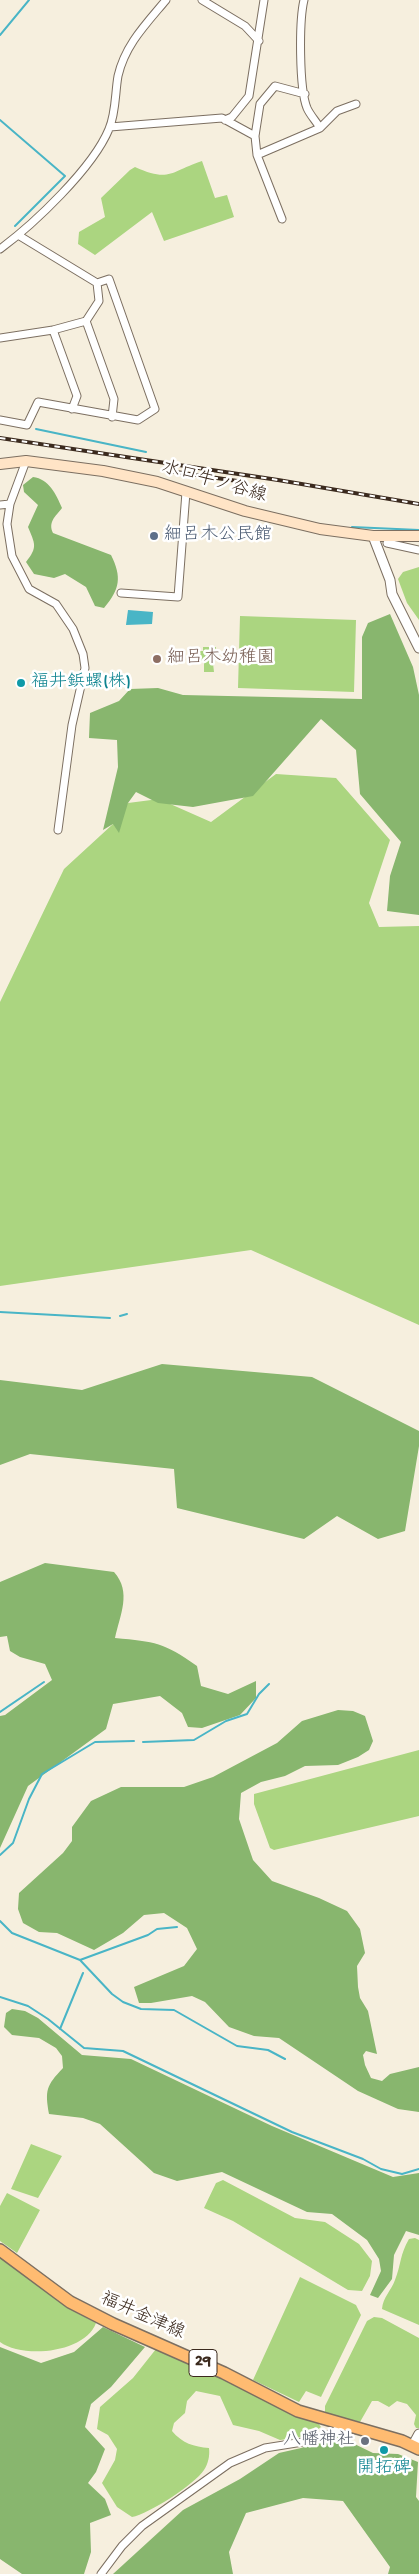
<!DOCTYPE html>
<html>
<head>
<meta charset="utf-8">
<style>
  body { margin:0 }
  canvas { display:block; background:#f6efde }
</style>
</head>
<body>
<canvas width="419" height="2574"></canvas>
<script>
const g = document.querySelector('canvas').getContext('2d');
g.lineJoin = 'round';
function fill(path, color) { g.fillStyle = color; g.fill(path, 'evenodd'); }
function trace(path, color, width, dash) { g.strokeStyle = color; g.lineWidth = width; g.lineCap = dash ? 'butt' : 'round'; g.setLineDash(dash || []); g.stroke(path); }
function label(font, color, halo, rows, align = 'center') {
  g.font = font + ' "Gochi Hand","Klee One",sans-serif'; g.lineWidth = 5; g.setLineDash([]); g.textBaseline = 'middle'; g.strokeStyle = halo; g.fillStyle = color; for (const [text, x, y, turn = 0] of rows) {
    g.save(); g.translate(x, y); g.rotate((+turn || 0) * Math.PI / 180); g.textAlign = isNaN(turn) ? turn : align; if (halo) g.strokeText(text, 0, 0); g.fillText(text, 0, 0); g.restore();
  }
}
fill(new Path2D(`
  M202 161 215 198 227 195 234 217 164 241 152 212 95 255 78 244 79 232 105 217 101 198 130 170 135 167C170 183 171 171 202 161Z
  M419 567V620L407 603 398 579 403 572Z
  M240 616 356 620 354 692 238 688Z
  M203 647H216L215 655H212L214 672H204V661L198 660 199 651H203Z
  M276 774 336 778 390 840 369 903 379 927 419 926V1325L251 1250 0 1286V1002L64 869 113 824 128 803 159 799 211 822Z
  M419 1750V1816L274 1850 270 1848 254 1804V1794Z
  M31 2144 62 2156 38 2198 11 2189Z
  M223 2180 295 2218 325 2222 359 2244 372 2261 370 2276 362 2291 348 2290 233 2221 204 2208 216 2183Z
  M7 2193 40 2210 17 2253 0 2241V2206Z
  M415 2238 419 2240V2325L382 2309C383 2297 391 2291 395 2280 401 2265 400 2254 409 2239Z
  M0 2256 70 2309 96 2323C85 2353 23 2359 0 2342Z
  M300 2277 356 2305 361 2315 321 2397 306 2391 299 2402 253 2380Z
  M374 2317 382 2318 419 2338V2428H416L414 2424 416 2415 407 2404 397 2401 389 2407 378 2401H372L360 2422 325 2413V2406L367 2321Z
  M156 2349 202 2367 307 2420 318 2423 321 2427 309 2436 280 2440 259 2431 233 2425 220 2396 196 2391 187 2401 185 2413 174 2423 172 2431C182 2443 194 2447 209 2448 210 2456 208 2464 204 2470 195 2484 149 2514 132 2517L117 2507 102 2483 115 2460 117 2449 108 2435 97 2429 100 2407 133 2378Z`), '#abd580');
fill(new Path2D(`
  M33 477C49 479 56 494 62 508 55 517 48 522 53 533L111 555C122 577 120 589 104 608L95 606 86 587 65 574 54 578 34 574 26 562C38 547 35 544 28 527L38 505 24 492 23 485Z
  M390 614 413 667 419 695V915L387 911 390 876 401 842 360 794 356 750 321 719 253 796 193 807 158 803 136 792 128 803 119 833 113 824 103 830 118 767 117 740 89 738 90 713 119 701 130 689 158 688 183 695 362 699V637L368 623Z
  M162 1364 312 1377 419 1431V1446L405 1531 378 1539 337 1516 304 1539 177 1508 174 1469 30 1454 0 1465V1380L82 1390Z
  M45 1563 114 1572C132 1592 120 1615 115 1638 156 1642 163 1642 197 1666L201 1686 228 1694 256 1681V1698L240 1715 202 1728 188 1727 182 1713 160 1696 113 1704 106 1729 28 1786 0 1848V1716L5 1715 52 1680 45 1664 20 1657 10 1651 7 1636 0 1637V1582Z
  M338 1710 353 1711 365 1716 373 1741 369 1750 358 1757 338 1765 305 1766 285 1776 261 1782 241 1793 239 1819 253 1860 272 1881 319 1898 347 1911 360 1929 365 1953 357 1966 358 1987 360 1998 368 2011 377 2054 366 2051 363 2055 365 2065 371 2078 382 2081 390 2074 419 2067V2112L398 2109 358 2091 279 2038 254 2036 229 2027 205 2002 192 1996 151 2003H139L134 1987 184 1966 197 1949 187 1928 164 1913 144 1915 123 1933 94 1950 57 1933 39 1932 23 1923 18 1909 19 1893 63 1853 72 1841V1827L91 1801 121 1787H184L213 1777 277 1743 302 1721Z
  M12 2009 25 2011 38 2018 82 2055 131 2059 272 2126 393 2177 419 2173V2235L406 2231 394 2255 392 2279 378 2298 370 2295 381 2271 379 2259 367 2240 332 2214 307 2212 222 2172 177 2181 154 2173 100 2124 83 2118 49 2114C45 2090 46 2086 63 2068L62 2056 56 2048 39 2038 12 2035 4 2027 6 2013Z
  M103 2327 145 2347 111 2387 91 2404 85 2427 105 2449 96 2472 88 2483 105 2499 111 2515 90 2523 91 2552 84 2574H22L0 2559V2347L41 2363 74 2352Z
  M338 2436 373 2453 398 2454 418 2462 416 2497 419 2501V2574H388L390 2567 343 2501 303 2498 246 2513 229 2552 233 2574H113L183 2510 240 2479 279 2453 301 2448Z`), '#88b66e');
fill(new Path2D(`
  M128 610 153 612 152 624 126 625Z`), '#49b5c6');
trace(new Path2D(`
  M0 35 29 0
  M0 120 65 176 15 226
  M36 429 146 452
  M352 527 419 530
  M0 1312 110 1318
  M120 1316 127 1314
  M0 1712 44 1682
  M143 1742 194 1740 226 1721 247 1714 259 1694 269 1684
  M0 1855 13 1843 29 1799 42 1774 95 1742 134 1741
  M0 1921 12 1933 80 1960 148 1935 157 1929 177 1927
  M80 1960 112 1994 123 2002 141 2009 174 2010 237 2046 268 2050 285 2059
  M0 1997 28 2006 48 2019 84 2048 123 2051 292 2132 363 2159 381 2169 402 2174 419 2169
  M60 2029 83 1973`), '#49b5c6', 2);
const minor = new Path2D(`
  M202 0 245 26 259 41
  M304 0C299 21 299 88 307 108 310 115 316 121 320 128
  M225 120 232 117 249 96 264 0
  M110 127 222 118 255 136 257 155 282 219
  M255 136 260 104 275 86 305 94
  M257 155 320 128 337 111 356 104
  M0 249C34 224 93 168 109 129 116 113 115 93 118 76 125 45 146 24 166 0
  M86 321 114 399 112 417
  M53 330 77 396 72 409
  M0 338 53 330 86 321 99 301 97 283
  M0 420 27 425 38 402 138 420 155 409 109 279 97 283 18 235
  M26 461 10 504 7 524 12 556 29 589 56 604 73 629 83 654 85 668 72 725 58 830
  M0 505 10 504
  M387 543 419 550
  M121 593 178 597 186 492
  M101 2574 122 2546 142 2526 230 2463 265 2448 309 2441 332 2433 343 2425`);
const tertiary = new Path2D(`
  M373 536 390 580 392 594 419 648
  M413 2445 419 2434`);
const secondary = new Path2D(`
  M0 464 26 461 103 471 157 482 245 511 320 529 373 536H419`);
const primary = new Path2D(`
  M0 2250 70 2302 113 2324 224 2373 298 2411 402 2441 419 2449`);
trace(minor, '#7c6f61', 9);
trace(tertiary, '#7c6f61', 11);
trace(secondary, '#7c6f61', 12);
trace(primary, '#7c6f61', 14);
trace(minor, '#fff', 7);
trace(tertiary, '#fff', 9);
trace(secondary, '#ffe4c6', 10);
trace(primary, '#ffbb71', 11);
const rail = new Path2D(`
  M0 438 278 480 419 504
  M169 471 244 482`);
trace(rail, '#3b2a1e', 4);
trace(rail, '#fff', 2, [5.5]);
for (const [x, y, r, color] of [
  [154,536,5,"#5c6f8a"],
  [157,659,5,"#8d6e63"],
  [21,683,5,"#0f9aa8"],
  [365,2441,5,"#6b7280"],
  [384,2450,5,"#0f9aa8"]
]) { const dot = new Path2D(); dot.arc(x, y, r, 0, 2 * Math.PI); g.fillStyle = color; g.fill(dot); trace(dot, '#fff', 2); }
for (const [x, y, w] of [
  [203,2363,28]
]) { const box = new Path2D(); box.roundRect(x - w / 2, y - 13.5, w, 27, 4); g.fillStyle = '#fff'; g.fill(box); trace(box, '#3b2a1e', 1); }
label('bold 16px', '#3b2a1e', null, [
  ["29",203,2363]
]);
label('18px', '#3b2a1e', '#fff', [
  ["水口牛ノ谷線",214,483,16],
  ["福井金津線",142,2317,24]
]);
label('18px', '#4e5e75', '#fff', [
  ["細呂木公民館",164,536]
], 'left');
label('18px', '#785e54', '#fff', [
  ["細呂木幼稚園",167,659]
], 'left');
label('18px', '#0d838f', '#fff', [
  ["福井鋲螺(株)",31,683],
  ["開拓碑",384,2469,"center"]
], 'left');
label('18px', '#5b616d', '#fff', [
  ["八幡神社",355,2441]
], 'right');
</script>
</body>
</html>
